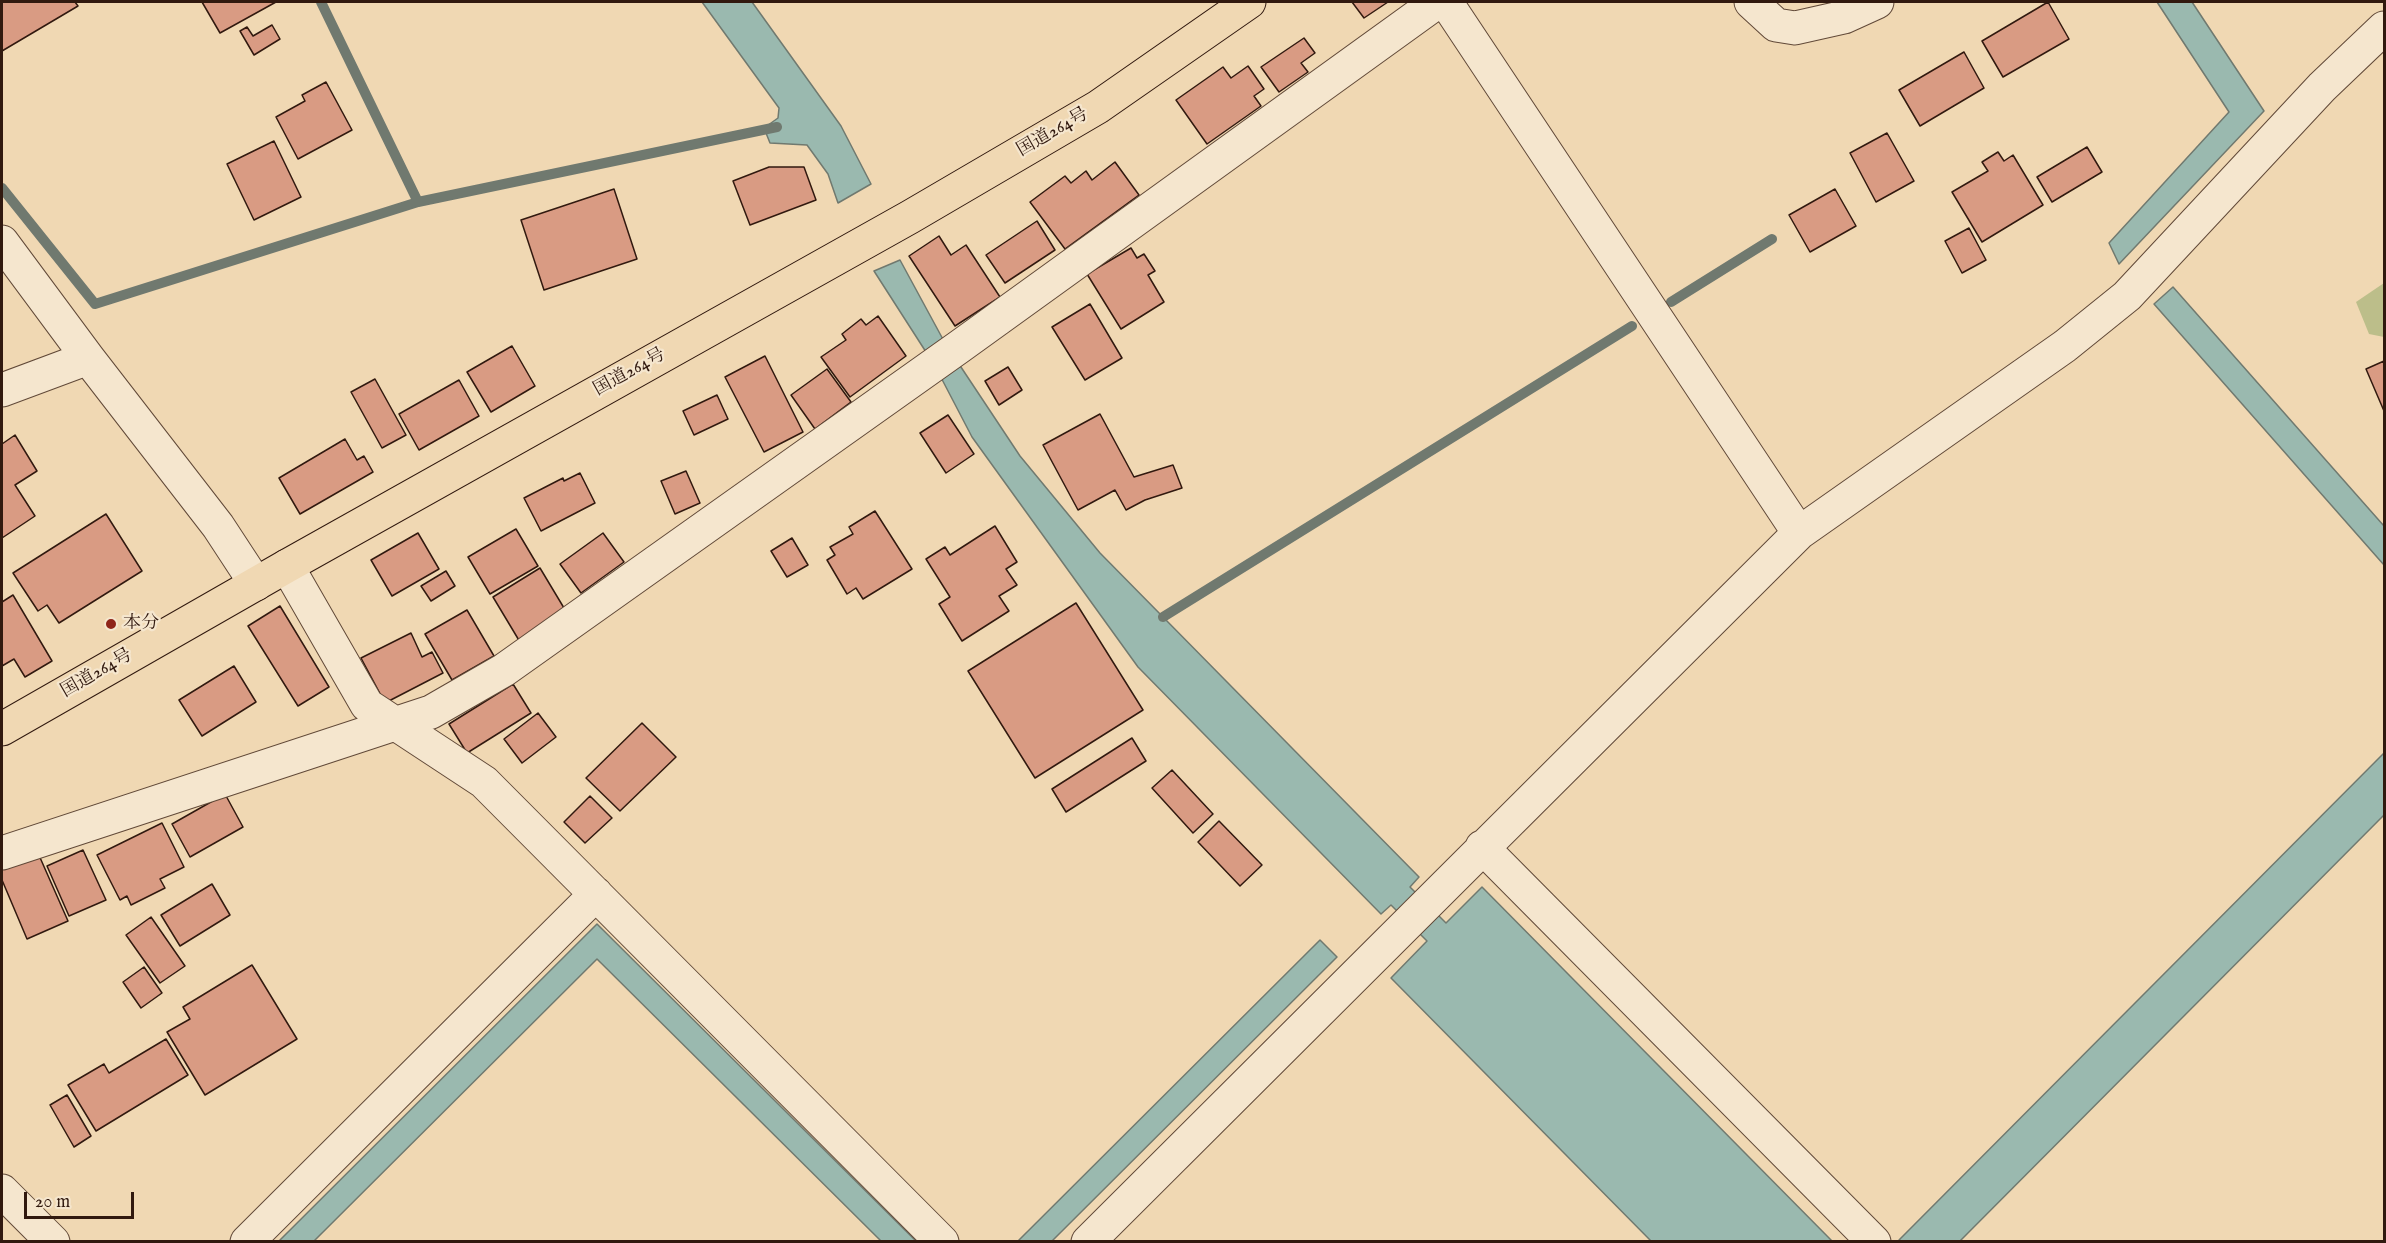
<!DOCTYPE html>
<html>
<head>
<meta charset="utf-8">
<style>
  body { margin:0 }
  #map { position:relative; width:2386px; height:1243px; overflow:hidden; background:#f0d8b3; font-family:"IM FELL English",serif }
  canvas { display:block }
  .frame { position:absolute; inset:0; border:3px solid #31190f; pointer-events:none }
  .scale { position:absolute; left:24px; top:1192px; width:110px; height:27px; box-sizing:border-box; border:3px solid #31190f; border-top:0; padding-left:8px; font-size:18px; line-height:21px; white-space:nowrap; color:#31190f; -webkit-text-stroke:4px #f5e6ce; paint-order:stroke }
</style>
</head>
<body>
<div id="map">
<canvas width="2386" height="1243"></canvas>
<div class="frame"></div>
<div class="scale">20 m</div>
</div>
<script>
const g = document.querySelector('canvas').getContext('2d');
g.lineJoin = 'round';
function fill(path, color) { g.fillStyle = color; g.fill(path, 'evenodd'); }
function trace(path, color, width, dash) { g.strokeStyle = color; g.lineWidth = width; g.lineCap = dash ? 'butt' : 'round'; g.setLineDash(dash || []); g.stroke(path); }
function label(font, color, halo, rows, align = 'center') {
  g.font = font + ' "IM FELL English","Noto Serif JP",serif'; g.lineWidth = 4.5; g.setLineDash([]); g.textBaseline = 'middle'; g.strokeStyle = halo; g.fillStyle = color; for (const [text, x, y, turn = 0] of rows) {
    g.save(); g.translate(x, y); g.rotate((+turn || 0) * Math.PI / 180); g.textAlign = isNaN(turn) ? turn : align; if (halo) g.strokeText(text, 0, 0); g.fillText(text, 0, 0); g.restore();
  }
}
fill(new Path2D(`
  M2384 283V337L2369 334 2356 302Z`), '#bcbe8a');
const water = new Path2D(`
  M702 2H752L841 126 871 184 838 203 828 174 807 145 770 143 764 128 778 118 779 108Z
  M2157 2H2192L2264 111 2119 264 2109 243 2229 112Z
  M900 260 945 343 1020 456 1100 553 1419 877 1410 887 1446 923 1482 887 1832 1241H1651L1391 978 1427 941 1391 905 1381 914 1138 667 972 437 935 366 874 271Z
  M2173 287 2384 526V565L2154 304Z
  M2384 753V815L1960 1241H1901L1899 1240Z
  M597 924 916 1241H881L597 959 314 1241H279Z
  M1320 940 1337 957 1052 1241H1018Z`);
fill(water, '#9ab9af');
trace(water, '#70796f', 1.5);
trace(new Path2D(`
  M321 2 418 202
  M2 188 95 304 418 202 777 127
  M1671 302 1772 239
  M1163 617 1632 326`), '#70796f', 10);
const building = new Path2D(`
  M2 2H75L78 6 2 51Z
  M202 2H276L220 33Z
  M1352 2H1388L1364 18Z
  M2048 2 2069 39 2003 77 1982 41Z
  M272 25 280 39 254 55 240 31 247 27 253 36Z
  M1304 38 1315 53 1301 63 1308 72 1279 92 1261 67Z
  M1964 52 1984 88 1920 126 1899 90Z
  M1248 66 1264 89 1254 96 1261 106 1207 144 1176 100 1223 67 1231 78Z
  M326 82 352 130 298 159 276 117 305 101 302 95Z
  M1887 133 1914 181 1876 202 1850 153Z
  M274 141 301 197 254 220 227 164Z
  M2087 147 2102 172 2052 202 2037 177Z
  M1998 152 2004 161 2013 155 2043 205 1982 242 1952 192 1988 171 1982 162Z
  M1115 162 1139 195 1065 249 1030 202 1065 176 1071 183 1086 171 1092 180Z
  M769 167H804L816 200 750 225 733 181Z
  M614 189 637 259 544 290 521 220Z
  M1835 189 1856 226 1810 252 1789 215Z
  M1037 221 1055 250 1005 283 986 255Z
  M1969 228 1986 260 1962 273 1945 241Z
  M939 236 951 255 966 245 1000 297 955 326 909 256Z
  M1131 248 1137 258 1144 254 1155 271 1148 275 1164 302 1121 329 1087 274Z
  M1090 304 1122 358 1085 380 1052 327Z
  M878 316 906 356 850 397 821 357 846 340 842 334 861 319 866 325Z
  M512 346 535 386 491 412 467 372Z
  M765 356 803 432 764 452 725 377Z
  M2384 361V411L2366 369Z
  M1008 367 1022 390 999 405 985 381Z
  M827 369 851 402 815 429 791 395Z
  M375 379 406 435 382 448 351 392Z
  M459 380 479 416 419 450 399 414Z
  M717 395 728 419 694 435 683 411Z
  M1100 414 1134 477 1173 465 1182 488 1145 500 1126 510 1115 490 1078 510 1043 445Z
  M948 415 974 454 946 473 920 433Z
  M15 435 37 471 15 485 35 516 2 538V444Z
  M345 439 357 460 364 456 373 472 300 514 279 478Z
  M686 471 700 503 675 514 661 481Z
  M580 473 595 503 541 531 524 498 563 478 564 481Z
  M875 511 912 569 863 599 856 588 847 594 827 560 835 555 830 547 853 534 849 527Z
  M106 514 142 571 59 623 47 605 38 611 13 573Z
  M995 526 1017 562 1006 569 1017 585 999 596 1009 611 962 641 939 604 950 597 926 559 945 547 950 555Z
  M516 529 538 566 490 594 468 557Z
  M418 533 439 569 392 596 371 560Z
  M603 533 624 562 581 593 560 564Z
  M792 538 808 565 787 577 771 551Z
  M540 568 567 613 520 642 493 597Z
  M446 571 455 586 431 601 421 586Z
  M13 595 52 661 25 677 14 659 2 666V602Z
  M1076 603 1143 710 1035 778 968 671Z
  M280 606 329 687 298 706 248 626Z
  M467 610 494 656 452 680 425 634Z
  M411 633 422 657 432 652 443 673 385 703 361 658Z
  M234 666 256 702 202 736 179 700Z
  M513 684 531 713 467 753 449 724Z
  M538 713 556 737 522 763 504 739Z
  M642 723 676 757 620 811 586 778Z
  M1132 738 1146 761 1066 812 1052 789Z
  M1172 770 1213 814 1193 833 1152 788Z
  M225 794 243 827 190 857 172 824Z
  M590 796 612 818 585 843 564 822Z
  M1219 821 1262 865 1240 886 1198 842Z
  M162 823 184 867 160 879 165 888 131 905 127 896 120 900 97 855Z
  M83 850 106 900 69 916 47 866Z
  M38 853 68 921 27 939 2 880V868Z
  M212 884 230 915 180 946 161 915Z
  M151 917 185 966 160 983 126 935Z
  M252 965 297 1039 205 1095 167 1032 190 1019 183 1007Z
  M144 967 162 993 141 1008 123 982Z
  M166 1039 188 1075 96 1131 68 1085 104 1064 109 1073Z
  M67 1095 91 1136 74 1147 50 1105Z`);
fill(building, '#d99b83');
trace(building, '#31190f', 1.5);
const minor = new Path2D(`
  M1446 2 1799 533
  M1751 2 1776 25 1795 28 1844 17 1877 2
  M2 242 88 358 218 526 256 584
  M2 390 88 358
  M287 566 367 705 484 782 942 1242
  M1482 847 1874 1242
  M2 853 431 712 504 670 959 347 1437 2
  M247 1242 596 894
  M1088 1242 1799 533 2065 346 2127 296 2322 87 2384 28`);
const tertiary = new Path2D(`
  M2 1191 53 1242`);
const trunk = new Path2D(`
  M2 729 287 566 910 217 1098 107 1249 2`);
trace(minor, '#614938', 35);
trace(tertiary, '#614938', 35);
trace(trunk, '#31190f', 35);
trace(minor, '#f5e6ce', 33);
trace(tertiary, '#f5e6ce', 33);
trace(trunk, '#f0d8b3', 33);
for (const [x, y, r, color] of [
  [111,624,6,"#8f2418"]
]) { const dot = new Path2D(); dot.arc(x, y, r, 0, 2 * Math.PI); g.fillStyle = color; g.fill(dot); trace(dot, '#f5e6ce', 2); }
label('18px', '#31190f', '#f5e6ce', [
  ["国道264号",1053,133,-30],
  ["国道264号",630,373,-29],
  ["国道264号",97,674,-30]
]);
label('18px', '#31190f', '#f5e6ce', [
  ["本分",123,624]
], 'left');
</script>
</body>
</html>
